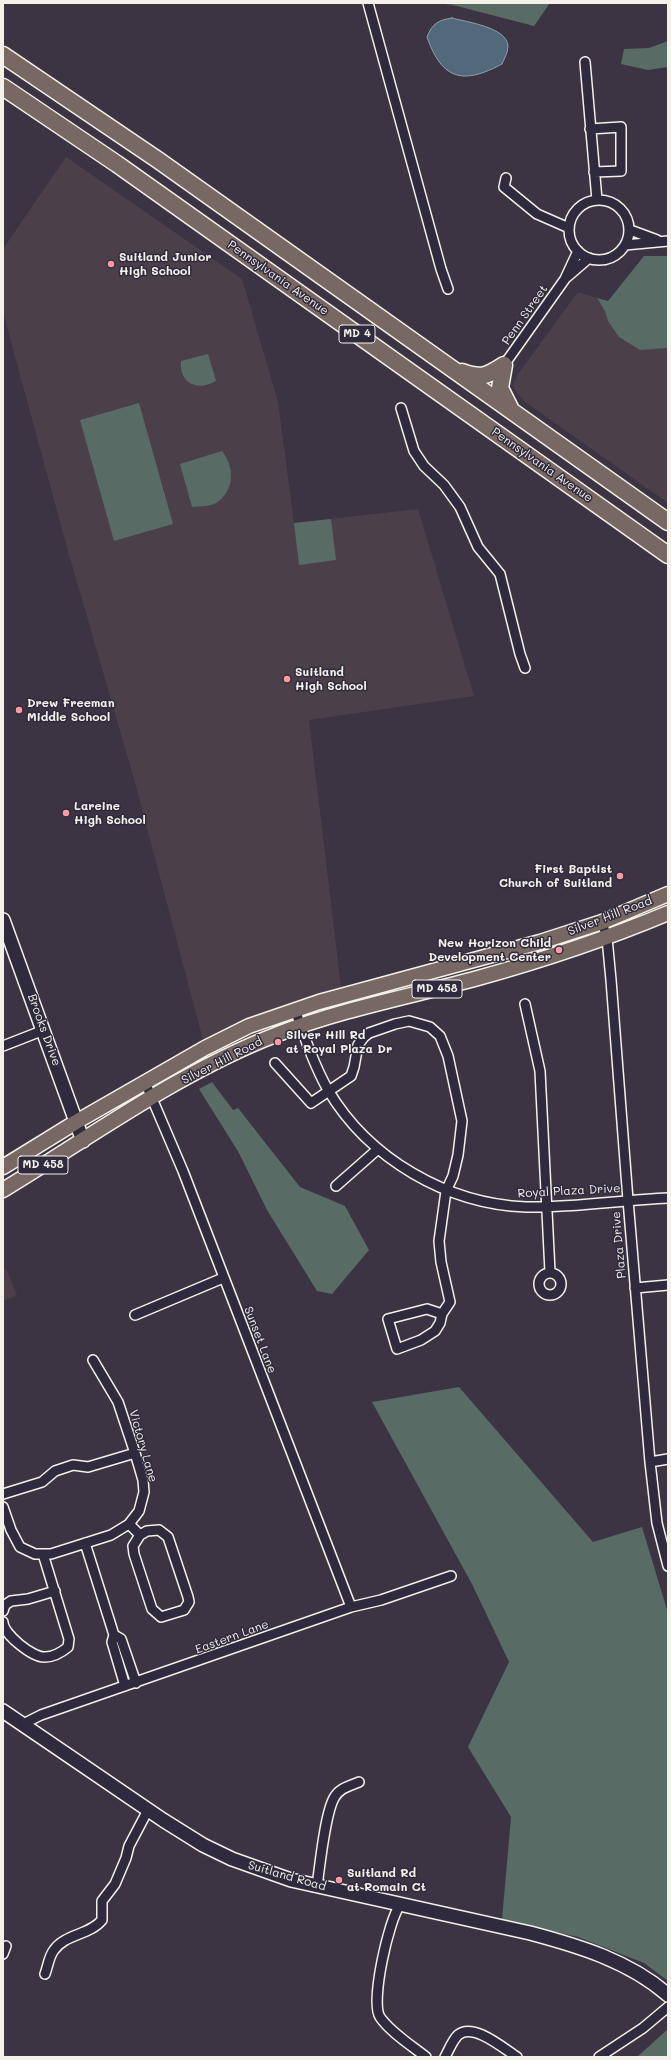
<!DOCTYPE html>
<html>
<head>
<meta charset="utf-8">
<style>
  body { margin:0 }
  #map { position:relative; width:671px; height:2060px; overflow:hidden; background:#3c3443; font-family:Mali,sans-serif }
  canvas { display:block }
  .frame { position:absolute; inset:0; border:4px solid #f4f1e8; pointer-events:none }
</style>
</head>
<body>
<div id="map">
<canvas width="671" height="2060"></canvas>
<div class="frame"></div>
</div>
<script>
const g = document.querySelector('canvas').getContext('2d');
g.lineJoin = 'round';
function fill(path, color) { g.fillStyle = color; g.fill(path, 'evenodd'); }
function trace(path, color, width, dash) { g.strokeStyle = color; g.lineWidth = width; g.lineCap = dash ? 'butt' : 'round'; g.setLineDash(dash || []); g.stroke(path); }
function label(font, color, halo, rows, align = 'center') {
  g.font = font + ' Mali,sans-serif'; g.lineWidth = 3; g.setLineDash([]); g.textBaseline = 'middle'; g.strokeStyle = halo; g.fillStyle = color; for (const [text, x, y, turn = 0] of rows) {
    g.save(); g.translate(x, y); g.rotate((+turn || 0) * Math.PI / 180); g.textAlign = isNaN(turn) ? turn : align; if (halo) g.strokeText(text, 0, 0); g.fillText(text, 0, 0); g.restore();
  }
}
fill(new Path2D(`
  M66 157 242 279 278 402 294 523 418 509 474 696 309 720 341 987 265 1013 203 1040 136 786 66 544 3 312V249Z
  M578 292 597 298 605 311 608 321 668 347V503L524 401 516 392 513 385 518 374Z
  M6 1269 17 1295 3 1301V1270Z`), '#4b404a');
fill(new Path2D(`
  M437 3H550L534 26 453 5Z
  M668 41V67L648 70 621 64 624 49 649 48Z
  M644 256H668V348L640 350 619 337 608 321 605 311 597 298 608 301Z
  M208 354 216 381C197 392 179 383 181 361Z
  M139 403 173 524 114 541 80 420Z
  M222 451C234 466 235 488 219 501 212 507 201 506 192 507L180 464Z
  M331 519 336 560 299 565 294 523Z
  M212 1082 233 1110 238 1108 300 1187 345 1206 369 1250 332 1294 317 1291 267 1210 239 1153 199 1089Z
  M459 1387 593 1542 642 1527 668 1613V1981L644 1963 578 1937 502 1920 511 1817 468 1747 509 1662 472 1584 372 1402Z
  M668 2029V2057H637Z`), '#586b65');
const water = new Path2D(`
  M452 18C466 22 507 27 508 46 508 53 504 59 502 64 463 85 442 80 427 37 432 24 438 20 452 18Z`);
fill(water, '#51697b');
trace(water, '#929fa7', 1);
const street = new Path2D(`
  M368 3 441 269 448 289
  M585 62 597 200
  M590 129 621 127V171L594 172
  M506 178 504 187 537 214 569 228
  M569 230a30 30 0 1 1 60 0a30 30 0 1 1-60 0Z
  M630 230 657 240
  M625 245 668 241
  M567 277 589 258
  M504 365 565 279 578 251
  M401 408 414 451 424 466 444 485 460 507 478 547 500 574 520 654 525 668
  M602 922 607 938 611 980 628 1200 650 1462 657 1523 668 1566
  M525 1004 540 1071 550 1272
  M295 1009C304 1037 314 1065 328 1090 369 1159 447 1204 526 1207 573 1208 621 1200 668 1198
  M3 1046 44 1030
  M275 1063 311 1103 351 1076 354 1067 358 1045 364 1037 369 1033 395 1024 409 1021 430 1027 440 1036 448 1056 462 1121 458 1155 453 1176 446 1191 439 1241 441 1262 450 1302 442 1314 440 1323 435 1331 421 1340 397 1349 388 1319 427 1309 442 1314
  M145 1082 183 1171 351 1607
  M336 1186 378 1149
  M539 1284a11 11 0 1 1 22 0a11 11 0 1 1-22 0Z
  M635 1288 668 1285
  M135 1315 223 1278
  M650 1462 668 1459
  M3 1494 42 1482 55 1471 73 1465 88 1467 135 1453
  M3 1507 11 1530 20 1547 35 1554H51L111 1535 129 1524 139 1511 144 1492 143 1480 135 1453 118 1402 93 1360
  M129 1524 140 1535 133 1546 134 1554 152 1609 161 1617 184 1610 189 1602 188 1597 168 1537 159 1530 147 1531 140 1535
  M85 1543 114 1635 112 1642 125 1686
  M3 1611 5 1605 11 1601 28 1599 55 1591
  M3 1622C3 1634 33 1658 45 1657 54 1657 62 1652 68 1647L69 1639 43 1554
  M114 1635 121 1639 136 1683
  M23 1724 41 1715 351 1607 381 1600 451 1576
  M317 1886C320 1865 325 1814 334 1798 339 1788 350 1786 359 1782
  M400 1905C389 1919 370 2002 380 2017 389 2031 412 2046 426 2057
  M3 1954 6 1946
  M45 1974C48 1966 49 1956 54 1950 65 1934 90 1935 102 1920V1901L115 1884 126 1858 129 1846 148 1810
  M445 2057C449 2050 452 2041 458 2035 473 2022 503 2048 517 2057
  M599 2057 643 2028 668 2007`);
const secondary = new Path2D(`
  M3 920 83 1141
  M3 1711 163 1820 203 1845 232 1859 291 1880 530 1933C579 1946 629 1961 668 1995`);
const primary = new Path2D(`
  M3 1167 76 1122 205 1048 249 1026 319 1002 540 942 602 922 668 894
  M3 1190C92 1136 181 1071 278 1034 343 1009 412 996 478 978 543 960 606 939 668 913`);
const highway = new Path2D(`
  M3 55 158 160 668 522
  M3 87 117 164 668 555
  M504 365 500 388 510 408
  M462 372C482 379 487 376 504 365`);
trace(street, '#f4f1e8', 12);
trace(secondary, '#f4f1e8', 16);
trace(primary, '#f4f1e8', 17);
trace(highway, '#f4f1e8', 19);
trace(street, '#2f2a3d', 9);
trace(secondary, '#2f2a3d', 13);
trace(primary, '#776864', 14);
trace(highway, '#776864', 16);
for (const [x, y, r, color] of [
  [111,264,4,"#ff9aa2"],
  [287,679,4,"#ff9aa2"],
  [19,710,4,"#ff9aa2"],
  [66,813,4,"#ff9aa2"],
  [620,876,4,"#ff9aa2"],
  [559,950,4,"#ff9aa2"],
  [278,1042,4,"#ff9aa2"],
  [339,1880,4,"#ff9aa2"]
]) { const dot = new Path2D(); dot.arc(x, y, r, 0, 2 * Math.PI); g.fillStyle = color; g.fill(dot); trace(dot, '#2f2a3d', 1.5); }
for (const [x, y, w] of [
  [357,334,36],
  [437,989,50],
  [43,1165,50]
]) { const box = new Path2D(); box.roundRect(x - w / 2, y - 9, w, 18, 3); g.fillStyle = '#2f2a3d'; g.fill(box); trace(box, '#f4f1e8', 1); }
label('bold 11px', '#f4f1e8', null, [
  ["MD 4",357,334],
  ["MD 458",437,989],
  ["MD 458",43,1165]
]);
label('bold 12px', '#f4f1e8', '#2f2a3d', [
  ["Suitland Junior",119,257],
  ["High School",119,271],
  ["Suitland",295,672],
  ["High School",295,686],
  ["Drew Freeman",27,703],
  ["Middle School",27,717],
  ["Lareine",74,806],
  ["High School",74,820],
  ["First Baptist",612,869,"right"],
  ["Church of Suitland",612,883,"right"],
  ["New Horizon Child",551,943,"right"],
  ["Development Center",551,957,"right"],
  ["Silver Hill Rd",286,1035],
  ["at Royal Plaza Dr",286,1049],
  ["Suitland Rd",347,1873],
  ["at Romain Ct",347,1887]
], 'left');
label('12px', '#f4f1e8', '#2f2a3d', [
  ["Pennsylvania Avenue",278,278,35],
  ["Penn Street",525,315,-55],
  ["Pennsylvania Avenue",542,465,35],
  ["Silver Hill Road",610,916,-21],
  ["Brooks Drive",44,1030,70],
  ["Silver Hill Road",222,1061,-27],
  ["Royal Plaza Drive",569,1191,-3],
  ["Plaza Drive",619,1245,-95],
  ["Sunset Lane",260,1340,69],
  ["Victory Lane",143,1446,74],
  ["Eastern Lane",232,1637,-20],
  ["Suitland Road",287,1876,16]
]);
</script>
</body>
</html>
